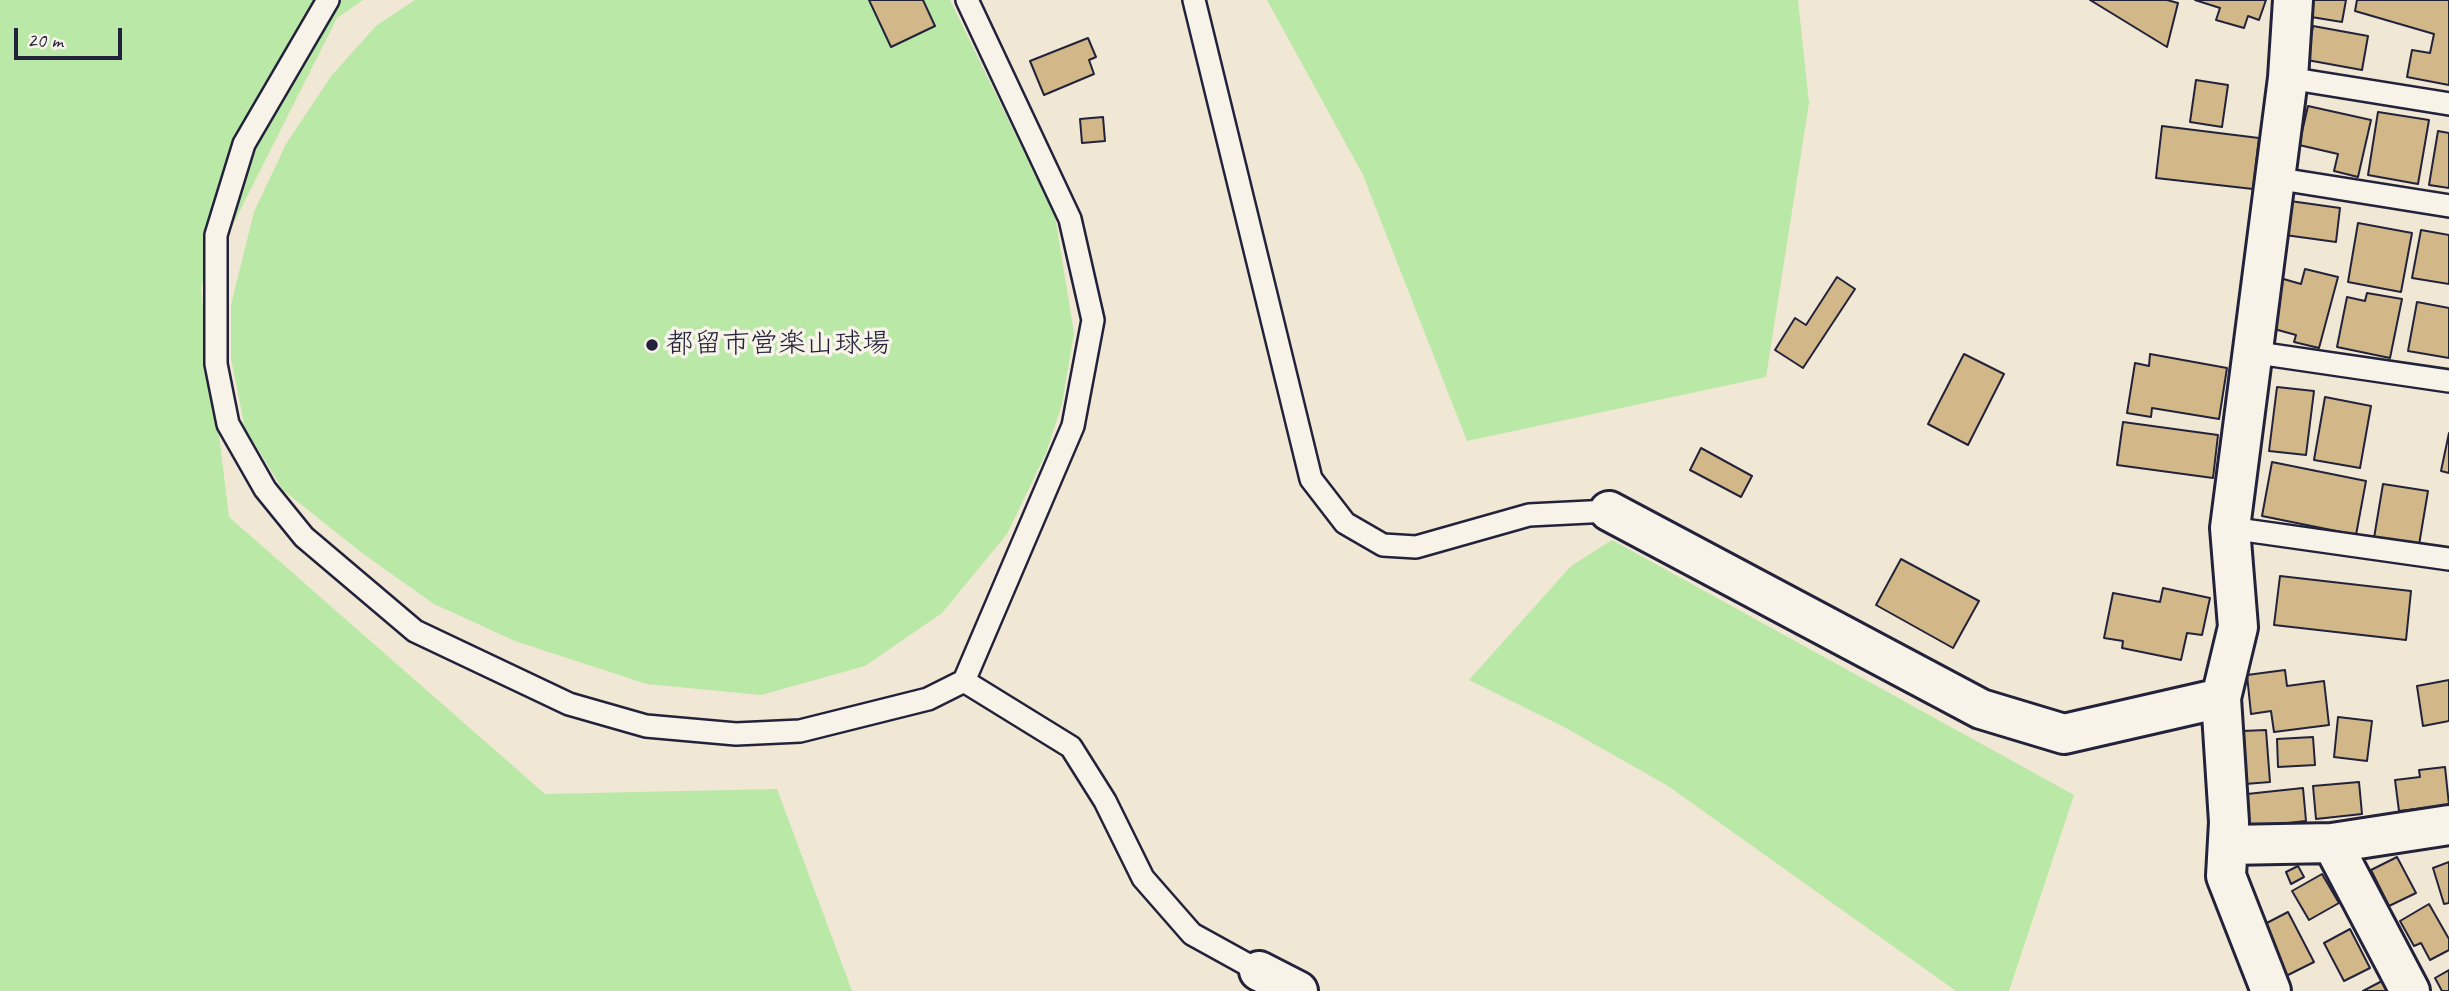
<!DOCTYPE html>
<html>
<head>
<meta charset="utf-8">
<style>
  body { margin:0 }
  #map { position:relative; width:2449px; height:991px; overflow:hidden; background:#f0e7d5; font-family:Caveat,sans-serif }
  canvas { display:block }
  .scale { position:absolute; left:14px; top:28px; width:108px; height:32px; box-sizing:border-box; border:4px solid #22223b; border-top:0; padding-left:9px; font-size:21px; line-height:24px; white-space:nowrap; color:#22223b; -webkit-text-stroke:5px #f7f3e8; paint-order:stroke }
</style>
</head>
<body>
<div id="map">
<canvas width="2449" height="991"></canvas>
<div class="scale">20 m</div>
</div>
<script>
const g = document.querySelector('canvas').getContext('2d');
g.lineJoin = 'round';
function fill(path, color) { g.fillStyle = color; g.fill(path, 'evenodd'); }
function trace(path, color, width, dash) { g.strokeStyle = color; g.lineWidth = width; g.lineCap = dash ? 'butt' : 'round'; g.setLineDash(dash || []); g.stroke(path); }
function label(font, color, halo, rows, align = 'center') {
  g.font = font + ' Caveat,"Klee One",sans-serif'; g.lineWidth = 7; g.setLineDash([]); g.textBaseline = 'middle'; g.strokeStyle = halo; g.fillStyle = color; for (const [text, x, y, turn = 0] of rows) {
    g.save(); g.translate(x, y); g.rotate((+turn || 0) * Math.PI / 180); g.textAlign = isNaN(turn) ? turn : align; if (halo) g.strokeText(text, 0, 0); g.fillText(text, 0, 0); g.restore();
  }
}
fill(new Path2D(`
  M0 0H363L337 18 201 288 229 517 545 794 777 789 852 991H0Z
  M415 0H950L1055 216 1074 333 1062 404 1046 453 1007 534 942 613 865 666 761 695 647 684 515 641 434 604 362 553 283 490 245 428 231 358V305L254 212 286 144 332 75 376 26Z
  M1267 0H1798L1809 103 1766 377 1467 441 1363 175Z
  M1612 540 2074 795 2009 991H1956L1668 786 1566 728 1469 680 1571 566Z`), '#b9e8a7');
const building = new Path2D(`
  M869 0H923L935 26 891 47Z
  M2090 0H2167L2178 3 2167 47Z
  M2195 0H2266L2259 20 2248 16 2244 28 2216 20 2220 8Z
  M2308 0H2346L2342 22 2305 16Z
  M2357 0H2449V85L2407 77 2412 50 2430 53 2434 34 2355 11Z
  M2313 26 2368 36 2362 70 2307 60Z
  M1088 38 1096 57 1089 60 1094 74 1044 95 1030 61Z
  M2196 80 2228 85 2222 127 2190 122Z
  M2308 106 2371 120 2358 177 2334 171 2338 154 2299 145Z
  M2378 112 2429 120 2418 184 2368 175Z
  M1103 117 1105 141 1082 143 1080 119Z
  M2162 126 2259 138 2253 189 2156 178Z
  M2438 131 2449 133V188L2429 185Z
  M2290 201 2340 208 2336 242 2285 235Z
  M2358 223 2412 233 2401 292 2348 282Z
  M2421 230 2449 235V284L2412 278Z
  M2305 269 2338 277 2319 348 2294 342 2296 335 2267 327 2280 278 2301 284Z
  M1837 277 1855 289 1803 368 1775 350 1795 318 1806 325Z
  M2367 293 2402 299 2390 358 2337 347 2347 297 2365 301Z
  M2417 302 2449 308V358L2408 351Z
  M1964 354 2004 374 1968 445 1928 424Z
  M2150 354 2227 368 2219 419 2152 408 2151 417 2127 413 2135 363 2149 366Z
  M2277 387 2314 391 2306 455 2269 451Z
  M2325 397 2371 406 2360 468 2314 460Z
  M2123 422 2218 435 2213 478 2117 465Z
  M2449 433V473L2441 471Z
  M1701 448 1752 476 1741 497 1690 470Z
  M2272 462 2366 481 2356 535 2262 516Z
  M2383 484 2428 491 2419 545 2374 538Z
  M1901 559 1979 601 1953 648 1876 605Z
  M2280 576 2411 591 2406 640 2274 625Z
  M2163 588 2210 598 2202 635 2187 633 2181 660 2122 648 2123 641 2104 638 2113 593 2160 602Z
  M2285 670 2287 686 2324 681 2329 725 2274 732 2271 711 2251 714 2247 675Z
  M2449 680V721L2423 726 2417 686Z
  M2338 717 2372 721 2367 761 2334 757Z
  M2266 730 2270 782 2245 784 2242 731Z
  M2313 737 2315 765 2278 767 2277 739Z
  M2445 767 2449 805 2399 811 2395 780 2420 777 2419 770Z
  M2359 782 2362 814 2316 819 2313 786Z
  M2303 788 2306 821 2279 824 2280 829 2250 832 2247 794Z
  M2397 857 2416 893 2389 906 2371 870Z
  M2449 862V903L2444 904 2433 868Z
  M2298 866 2304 877 2291 884 2286 872Z
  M2322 874 2339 903 2309 920 2292 891Z
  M2429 904 2449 939V950L2430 960 2421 943 2414 946 2400 921Z
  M2288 912 2314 962 2284 977 2259 927Z
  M2350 929 2370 968 2344 981 2324 943Z
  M2449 970V991H2442L2435 978Z
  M2382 981 2388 991H2363Z`);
fill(building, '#d2b888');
trace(building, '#22223b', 2);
const service = new Path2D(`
  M328 0 244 144 216 235V364L228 424 265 489 304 537 415 631 569 704 646 726 736 734 800 731 928 699 964 681 1073 426 1093 320 1070 219 967 0
  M1194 0 1311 479 1345 523 1383 545 1416 547 1529 515 1609 511
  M2288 78 2449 104
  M2274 178 2449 206
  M2251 352 2449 381
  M2230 528 2449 559
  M964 681 1071 747 1105 801 1143 878 1192 934 1259 971`);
const minor = new Path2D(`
  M1609 511 1981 709 2064 734 2221 698
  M2332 843 2410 991
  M2229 845 2332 843 2449 825
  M2271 991 2226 876 2229 822 2221 698 2238 627 2230 528 2288 78 2293 0`);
const tertiary = new Path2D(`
  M1259 971 1298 991`);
trace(service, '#22223b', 26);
trace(minor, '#22223b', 44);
trace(tertiary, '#22223b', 44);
trace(service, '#f7f3e8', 21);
trace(minor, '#f7f3e8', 38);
trace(tertiary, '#f7f3e8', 38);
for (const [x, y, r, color] of [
  [652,345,7,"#22223b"]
]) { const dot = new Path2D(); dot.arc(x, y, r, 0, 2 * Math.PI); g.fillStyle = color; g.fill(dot); trace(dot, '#f7f3e8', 2.5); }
label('28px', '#22223b', '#f7f3e8', [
  ["都留市営楽山球場",666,345]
], 'left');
</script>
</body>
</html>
